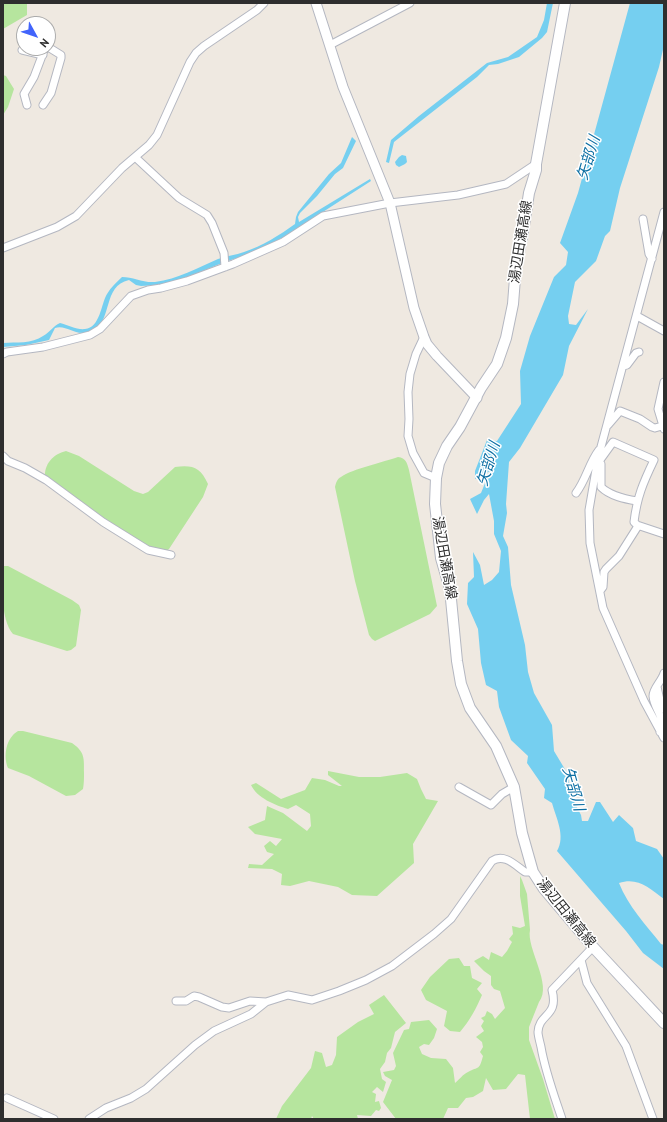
<!DOCTYPE html>
<html>
<head>
<meta charset="utf-8">
<style>
  body { margin:0 }
  #map { position:relative; width:667px; height:1122px; overflow:hidden; background:#efe9e1; font-family:"PT Sans",sans-serif }
  canvas { display:block }
  .frame { position:absolute; inset:0; border:4px solid #2e2e2e; pointer-events:none }
  .north { position:absolute; left:16px; top:16px; width:40px; height:40px; box-sizing:border-box; background:#fff; border:1px solid #ababab; border-radius:50%; rotate:130deg; font-size:11px; font-weight:700; line-height:16px; text-align:center; color:#2e2e2e }
  .north::after { content:''; display:block; margin:auto; width:14px; height:18px; background:#4264fb; clip-path:polygon(50% 0,100% 100%,50% 72%,0 100%) }
</style>
</head>
<body>
<div id="map">
<canvas width="667" height="1122"></canvas>
<div class="frame"></div>
<div class="north">N</div>
</div>
<script>
const g = document.querySelector('canvas').getContext('2d');
g.lineJoin = 'round';
function fill(path, color) { g.fillStyle = color; g.fill(path, 'evenodd'); }
function trace(path, color, width, dash) { g.strokeStyle = color; g.lineWidth = width; g.lineCap = dash ? 'butt' : 'round'; g.setLineDash(dash || []); g.stroke(path); }
function label(font, color, halo, rows, align = 'center') {
  g.font = font + ' "PT Sans","Noto Sans JP",sans-serif'; g.lineWidth = 3; g.setLineDash([]); g.textBaseline = 'middle'; g.strokeStyle = halo; g.fillStyle = color; for (const [text, x, y, turn = 0] of rows) {
    g.save(); g.translate(x, y); g.rotate((+turn || 0) * Math.PI / 180); g.textAlign = isNaN(turn) ? turn : align; if (halo) g.strokeText(text, 0, 0); g.fillText(text, 0, 0); g.restore();
  }
}
fill(new Path2D(`
  M3 3H27V15L3 29Z
  M3 75 6 76 14 89 8 107 3 115Z
  M66 451 79 456 134 491 143 494 148 492 175 467C193 465 200 467 208 484L203 497 169 549 165 552 154 555 45 478C44 464 53 454 66 451Z
  M398 457C406 458 407 463 409 470L437 606 430 614 375 641 372 639 369 635 355 581 335 487C336 483 337 479 341 477 352 469 384 462 398 457Z
  M3 566H8L72 600 79 605 81 610 76 646 71 650 67 651 13 634C0 619 3 586 3 566Z
  M18 731H23L72 743C85 752 84 758 84 773 84 778 84 783 83 789L75 795 66 796 29 776 8 768C3 756 6 738 18 731Z
  M328 771 359 777H380L407 773 417 779 421 789 426 799 438 801 413 844 414 863 377 896 352 895 338 887 309 881 290 886 281 885 282 874 272 869 248 868 249 864 262 865 274 854 267 852 264 846 270 841 276 846 282 839 255 834 248 827 265 820 267 806 283 813 307 831 311 826 310 814 296 805 288 809C275 805 257 798 251 785L256 783 281 799 305 790 312 778 325 780 339 786H342L328 775Z
  M520 876 522 880 527 894 530 930C526 948 553 985 539 1002L529 1027V1040L543 1079 555 1119H530L525 1075 518 1074 506 1089 493 1090 486 1078 483 1091 473 1097 466 1098 458 1108H448L443 1119H396L383 1102 392 1080 385 1076 383 1072 394 1070 396 1066 393 1053 404 1030 409 1029 411 1022 429 1020 437 1029 434 1038 429 1045 424 1044 419 1047 422 1054 431 1058 446 1059 453 1068 455 1083C459 1080 463 1074 468 1072 479 1066 479 1071 483 1056L480 1052 483 1047 482 1042 476 1037 484 1031 481 1026 484 1021 481 1018 485 1016 487 1011 492 1014 495 1019 505 1008 500 991 494 989 491 985V976L484 971 474 961 483 956 489 960 491 952 502 957 507 951 512 942 509 939 513 934 512 926 520 928 525 926 520 896Z
  M459 958 464 966H470L472 978 482 983 477 989 482 995C476 1009 470 1020 460 1032L450 1031 444 1026 447 1011 426 1000 421 990 430 977 449 959Z
  M384 995 406 1023 395 1032 391 1048 387 1053 385 1062 380 1069 382 1079 386 1082 383 1092 377 1087 372 1092 376 1094 375 1102 379 1101 381 1108 379 1111 376 1110 371 1116 357 1115 358 1119H314L312 1116 311 1119H276L282 1106 311 1068 315 1051 322 1053 326 1067 332 1065 336 1055 337 1037 358 1022 374 1014 369 1005Z`), '#b6e59e');
fill(new Path2D(`
  M547 3H553L547 32 542 38 519 57 498 64 489 65 477 77 394 142 389 163 386 162 391 140 419 116 487 63 508 57 537 37 544 20Z
  M630 3H664V45L659 67 620 188 610 231 605 236 596 261 575 282 568 316 569 324 576 325 588 309 569 346 563 375 520 448 509 462 506 504 507 513 503 536 508 547 511 585 525 645 528 672 534 693 552 725 554 751 569 776 568 790 581 815 582 821H588L596 802H600L613 822 619 815 633 828 636 841 657 849 664 859V899C649 888 638 877 619 883 628 906 646 925 661 944L664 945V969L643 953 626 931 557 851C566 836 556 818 552 803L544 798 545 789 527 763 528 756 511 740 499 707 497 691 486 685 481 663 478 629 467 604 468 583 474 577 473 552 480 565 484 585 492 580 499 572 501 551 494 534V521L489 494 484 500 477 514 470 499 481 493 490 471 475 479V471L487 440 497 441 521 404 520 371 530 336 554 277 566 265 568 252 560 243 578 193Z
  M352 137 356 141 343 168 335 174 317 196 300 213 298 217 299 222 370 179 371 181 284 237 249 254 222 263 184 279 158 285 141 286 136 285 129 280C102 286 113 321 93 330 76 339 68 324 55 328L49 340 26 345 3 347V343C16 342 32 344 43 336 50 332 53 326 60 323 68 325 77 330 85 329 100 328 101 304 107 294 111 287 117 282 122 277 133 277 143 283 155 282 178 279 197 268 218 259 226 256 236 255 244 252 262 246 280 235 295 224L296 217 298 212 329 174 341 163Z
  M402 155 406 156 407 162 405 164 399 167 396 165 395 162 399 157Z`), '#75cff0');
const minor = new Path2D(`
  M28 24H33
  M48 34 50 37 48 41
  M330 45 410 3
  M22 50 43 55
  M27 105 24 94 34 77 45 48
  M43 105 51 93 61 58V55L48 47
  M135 157 179 198 207 215 212 223 224 253 225 267
  M664 212 598 458 589 510 590 543 603 608 644 701 664 738
  M643 219 649 254 652 259
  M3 248 57 227 76 216 122 168 149 145 157 135 190 62 196 53 204 46 257 10 264 3
  M637 316 664 331
  M424 337 416 354 410 374 408 392 409 419 408 436 413 453 424 473 436 478
  M3 354 7 352 43 347 90 335 100 329 131 296 148 290 161 288 187 281 233 264 283 242 323 216 390 203 458 195 506 184 536 164
  M623 366 627 365 636 353 639 352
  M664 382 658 409 664 429
  M608 425 620 411 640 419 652 427 655 428 662 426
  M3 456 8 461 25 468 46 480 103 522 148 550 171 555
  M600 460 613 442 654 460C643 483 637 497 634 522L637 525 664 534
  M601 464V487C610 496 625 499 637 501
  M576 493C586 480 589 463 599 450
  M600 591 603 587 604 572 606 569 619 556 638 526
  M657 687 660 700 664 709
  M660 732C666 716 654 710 653 696 653 688 662 681 664 673
  M459 787 491 805 502 794 514 787
  M581 960 587 983 626 1046 653 1119
  M176 1001H186L194 996 199 997 222 1007 229 1008 250 1001 266 1002
  M7 1098 54 1119
  M89 1119 106 1108 131 1098 146 1089 195 1045 214 1031 251 1014 266 1002 288 995 312 1000 339 991 366 980 392 966 434 934 451 919 492 861C504 853 515 865 525 872H533
  M562 1119C554 1095 545 1071 541 1047 540 1042 538 1036 538 1032 539 1013 559 1017 552 990L593 947`);
const tertiary = new Path2D(`
  M316 3 343 87 390 203 414 308 424 337 427 344 437 356 477 398`);
const secondary = new Path2D(`
  M565 3 536 164V170L529 193 522 238 516 265 513 304 506 338 497 364 481 388 460 427 447 446 439 463 436 478 435 504 441 558 450 589 457 661 461 684 470 708 496 746 514 787 522 833 533 872 544 889 593 947 664 1023`);
trace(minor, '#b4b7c1', 9);
trace(tertiary, '#b4b7c1', 11);
trace(secondary, '#b4b7c1', 12);
trace(minor, '#fff', 7);
trace(tertiary, '#fff', 9);
trace(secondary, '#fff', 10);
label('14px', '#2e2e2e', '#fff', [
  ["湯辺田瀬高線",521,242,-81],
  ["湯辺田瀬高線",444,558,80],
  ["湯辺田瀬高線",566,913,51]
]);
label('italic 15px', '#0d6fa3', '#fff', [
  ["矢部川",589,158,-73],
  ["矢部川",489,464,-73],
  ["矢部川",573,789,74]
]);
</script>
</body>
</html>
